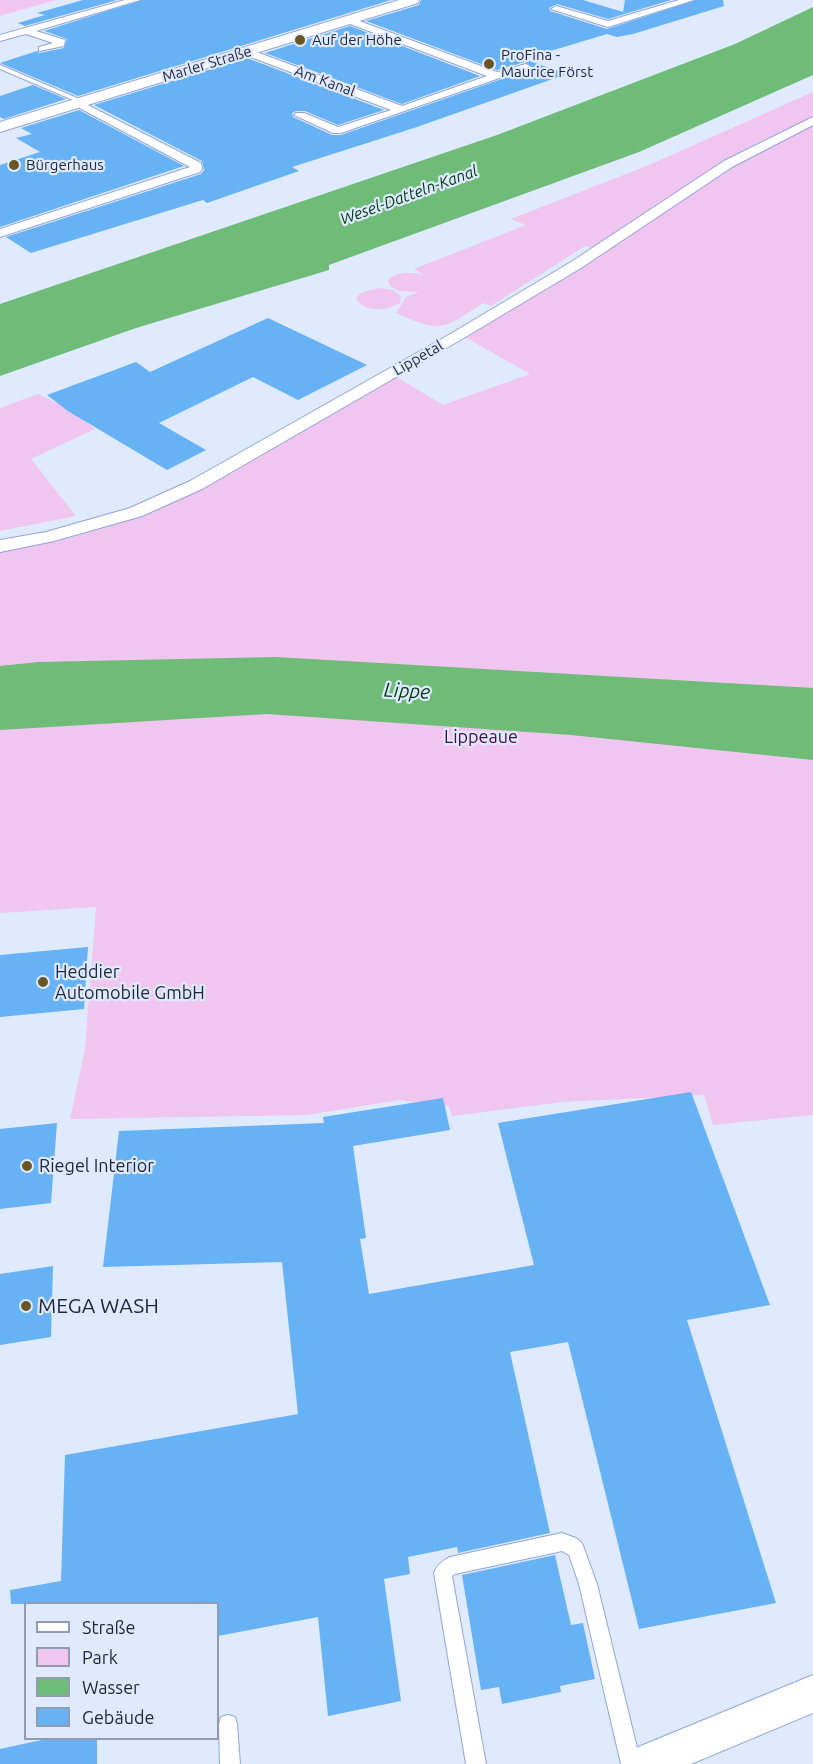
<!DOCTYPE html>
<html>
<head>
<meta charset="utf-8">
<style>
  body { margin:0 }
  #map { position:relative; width:813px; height:1764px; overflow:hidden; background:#e0eaff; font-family:Ubuntu,sans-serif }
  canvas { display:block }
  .legend { position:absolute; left:24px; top:1602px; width:195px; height:138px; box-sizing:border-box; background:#e0eaff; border:2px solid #929cb0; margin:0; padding:8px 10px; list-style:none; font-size:18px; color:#1e2639 }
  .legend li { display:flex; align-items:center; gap:12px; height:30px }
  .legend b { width:30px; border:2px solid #929cb0 }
</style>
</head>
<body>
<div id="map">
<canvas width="813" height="1764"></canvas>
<ul class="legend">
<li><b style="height:8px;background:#fff"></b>Straße</li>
<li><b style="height:16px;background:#f0c5ef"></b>Park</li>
<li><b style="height:16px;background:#6fbb78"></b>Wasser</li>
<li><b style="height:16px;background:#66b2f4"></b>Gebäude</li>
</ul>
</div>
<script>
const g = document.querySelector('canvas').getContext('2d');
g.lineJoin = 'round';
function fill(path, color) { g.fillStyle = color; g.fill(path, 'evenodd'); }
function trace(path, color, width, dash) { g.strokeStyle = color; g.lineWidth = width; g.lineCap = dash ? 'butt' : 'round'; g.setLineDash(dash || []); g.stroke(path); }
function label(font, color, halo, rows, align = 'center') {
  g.font = font + ' Ubuntu,sans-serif'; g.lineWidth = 4.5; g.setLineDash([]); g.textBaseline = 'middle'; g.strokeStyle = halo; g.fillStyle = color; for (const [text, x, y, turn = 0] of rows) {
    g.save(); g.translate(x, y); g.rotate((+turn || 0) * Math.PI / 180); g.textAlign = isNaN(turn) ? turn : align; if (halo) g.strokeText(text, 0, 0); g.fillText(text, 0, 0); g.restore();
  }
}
fill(new Path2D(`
  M0 0H56L0 16Z
  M813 92V117L759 142 705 174 594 249 585 246 491 306 483 303C443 330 441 333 396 313L406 297 419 292 399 291 390 286 388 280C398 271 411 272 424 275L414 269 526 225 511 219 649 165Z
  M813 124V1115L713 1125 704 1095 562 1102 452 1116 449 1106 399 1100 307 1115 70 1119 85 1049 96 907 0 913V552L73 537 151 513 196 491 395 376 443 405 530 374 463 336 729 168Z
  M379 288 393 290 401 296 400 303C387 311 366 313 356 299L360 293Z
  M38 394 69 409 95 429 31 459 76 516 0 531V408Z`), '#f0c5ef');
fill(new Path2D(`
  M813 7V75L639 152 329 265V270L136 328 0 376V304L497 135 735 44Z
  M276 657 813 688V760L571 735 267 714 0 730V666L38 662Z`), '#6fbb78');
fill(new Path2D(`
  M83 0H117L25 26 18 23 45 15 37 13Z
  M142 0H391L78 96 0 63 37 51 39 53 64 48 67 39 44 31Z
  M421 0H583L623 12 625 0H671L608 19 557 4 549 8 550 11 607 29 696 0H723L724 6 633 34 617 37 607 34 524 59 567 74 414 128 292 167 299 171 207 203 203 200 31 253 6 237 201 174 204 170 202 161 94 105 247 58 384 110 338 125 305 111H296L292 113 293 117 332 135H341L533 68 525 62 497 70 366 21 419 5Z
  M350 26 480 76 402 104 265 53Z
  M33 85 66 99 4 119 0 117V96Z
  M79 110 184 166 0 227V165L40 152 16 138 32 134 21 128Z
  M268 318 367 365 298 400 253 377 159 423 206 450 167 470 68 411 47 395 136 362 150 372Z
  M88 947 84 1009 0 1017V955Z
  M691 1092 770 1305 687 1320 776 1603 639 1629 568 1342 510 1352 550 1533 458 1553 457 1547 408 1557 410 1574 384 1579 401 1701 328 1716 318 1617 218 1636V1604H11L10 1590 61 1581 65 1455 298 1414 282 1262 103 1267 119 1131 324 1123 323 1117 443 1098 450 1130 353 1146 366 1238 360 1239 369 1294 534 1265 498 1123Z
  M57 1123 51 1203 0 1209V1129Z
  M53 1266 51 1337 0 1345V1274Z
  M555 1555 571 1625 583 1623 595 1679 560 1686 561 1692 502 1704 499 1687 481 1690 462 1575Z
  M51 1738H97V1764H0V1749Z`), '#66b2f4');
const service = new Path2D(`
  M0 65 84 101 85 102 80 103 0 69Z
  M562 1533 576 1538 582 1543 597 1584 641 1764H621L579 1584 569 1555 562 1551 455 1574 452 1576 486 1764H466L434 1573C437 1565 442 1561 450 1557Z
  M228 1715 235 1717 237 1724 240 1764H220L219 1724 221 1717Z`);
const minor = new Path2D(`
  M125 0H140L36 31 65 40 64 46 39 51V47L53 43 26 34 0 41V35Z
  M679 0H694L608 27 551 9 556 6 608 21Z
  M345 18H351L497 72 526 64 531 67 341 133H333L294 115 296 113H304L338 127 391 110 243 54V50H251L402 106 487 76 345 22Z
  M78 100 201 163 202 169 200 172 0 237V229L190 167 74 105 72 103Z
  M813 117V125L732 167 581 268 462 339 202 489 142 516 54 541 0 552V540L46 532 130 508 190 481 452 333 571 262 724 161Z
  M813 1675V1713L691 1764H626L631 1750Z`);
const secondary = new Path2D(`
  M399 0H419L418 3 0 132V122Z`);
trace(service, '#90a5d7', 2);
trace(minor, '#90a5d7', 2);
trace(secondary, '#90a5d7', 2);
fill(service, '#fff');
fill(minor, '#fff');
fill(secondary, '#fff');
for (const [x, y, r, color] of [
  [300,40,6,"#6a5624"],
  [489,64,6,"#6a5624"],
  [14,165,6,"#6a5624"],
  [43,982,6,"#6a5624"],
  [27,1166,6,"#6a5624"],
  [26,1306,6,"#6a5624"]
]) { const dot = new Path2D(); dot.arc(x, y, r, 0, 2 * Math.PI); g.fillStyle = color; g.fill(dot); trace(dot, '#e0eaff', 2); }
label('15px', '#1e2639', '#e0eaff', [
  ["Auf der Höhe",312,40],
  ["ProFina -",501,55],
  ["Maurice Först",501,72],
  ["Bürgerhaus",26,165]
], 'left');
label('15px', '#1e2639', '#e0eaff', [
  ["Marler Straße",207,64,-17],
  ["Am Kanal",325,81,20],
  ["Lippetal",418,358,-30]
]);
label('italic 16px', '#003b0f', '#e0eaff', [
  ["Wesel-Datteln-Kanal",409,195,-20]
]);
label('18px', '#48094a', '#e0eaff', [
  ["Lippeaue",481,737]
]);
label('18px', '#1e2639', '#e0eaff', [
  ["Heddier",55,972],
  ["Automobile GmbH",55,993],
  ["Riegel Interior",39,1166]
], 'left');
label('italic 20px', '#003b0f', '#e0eaff', [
  ["Lippe",407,691,3]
]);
label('21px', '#1e2639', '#e0eaff', [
  ["MEGA WASH",38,1306]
], 'left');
</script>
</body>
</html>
